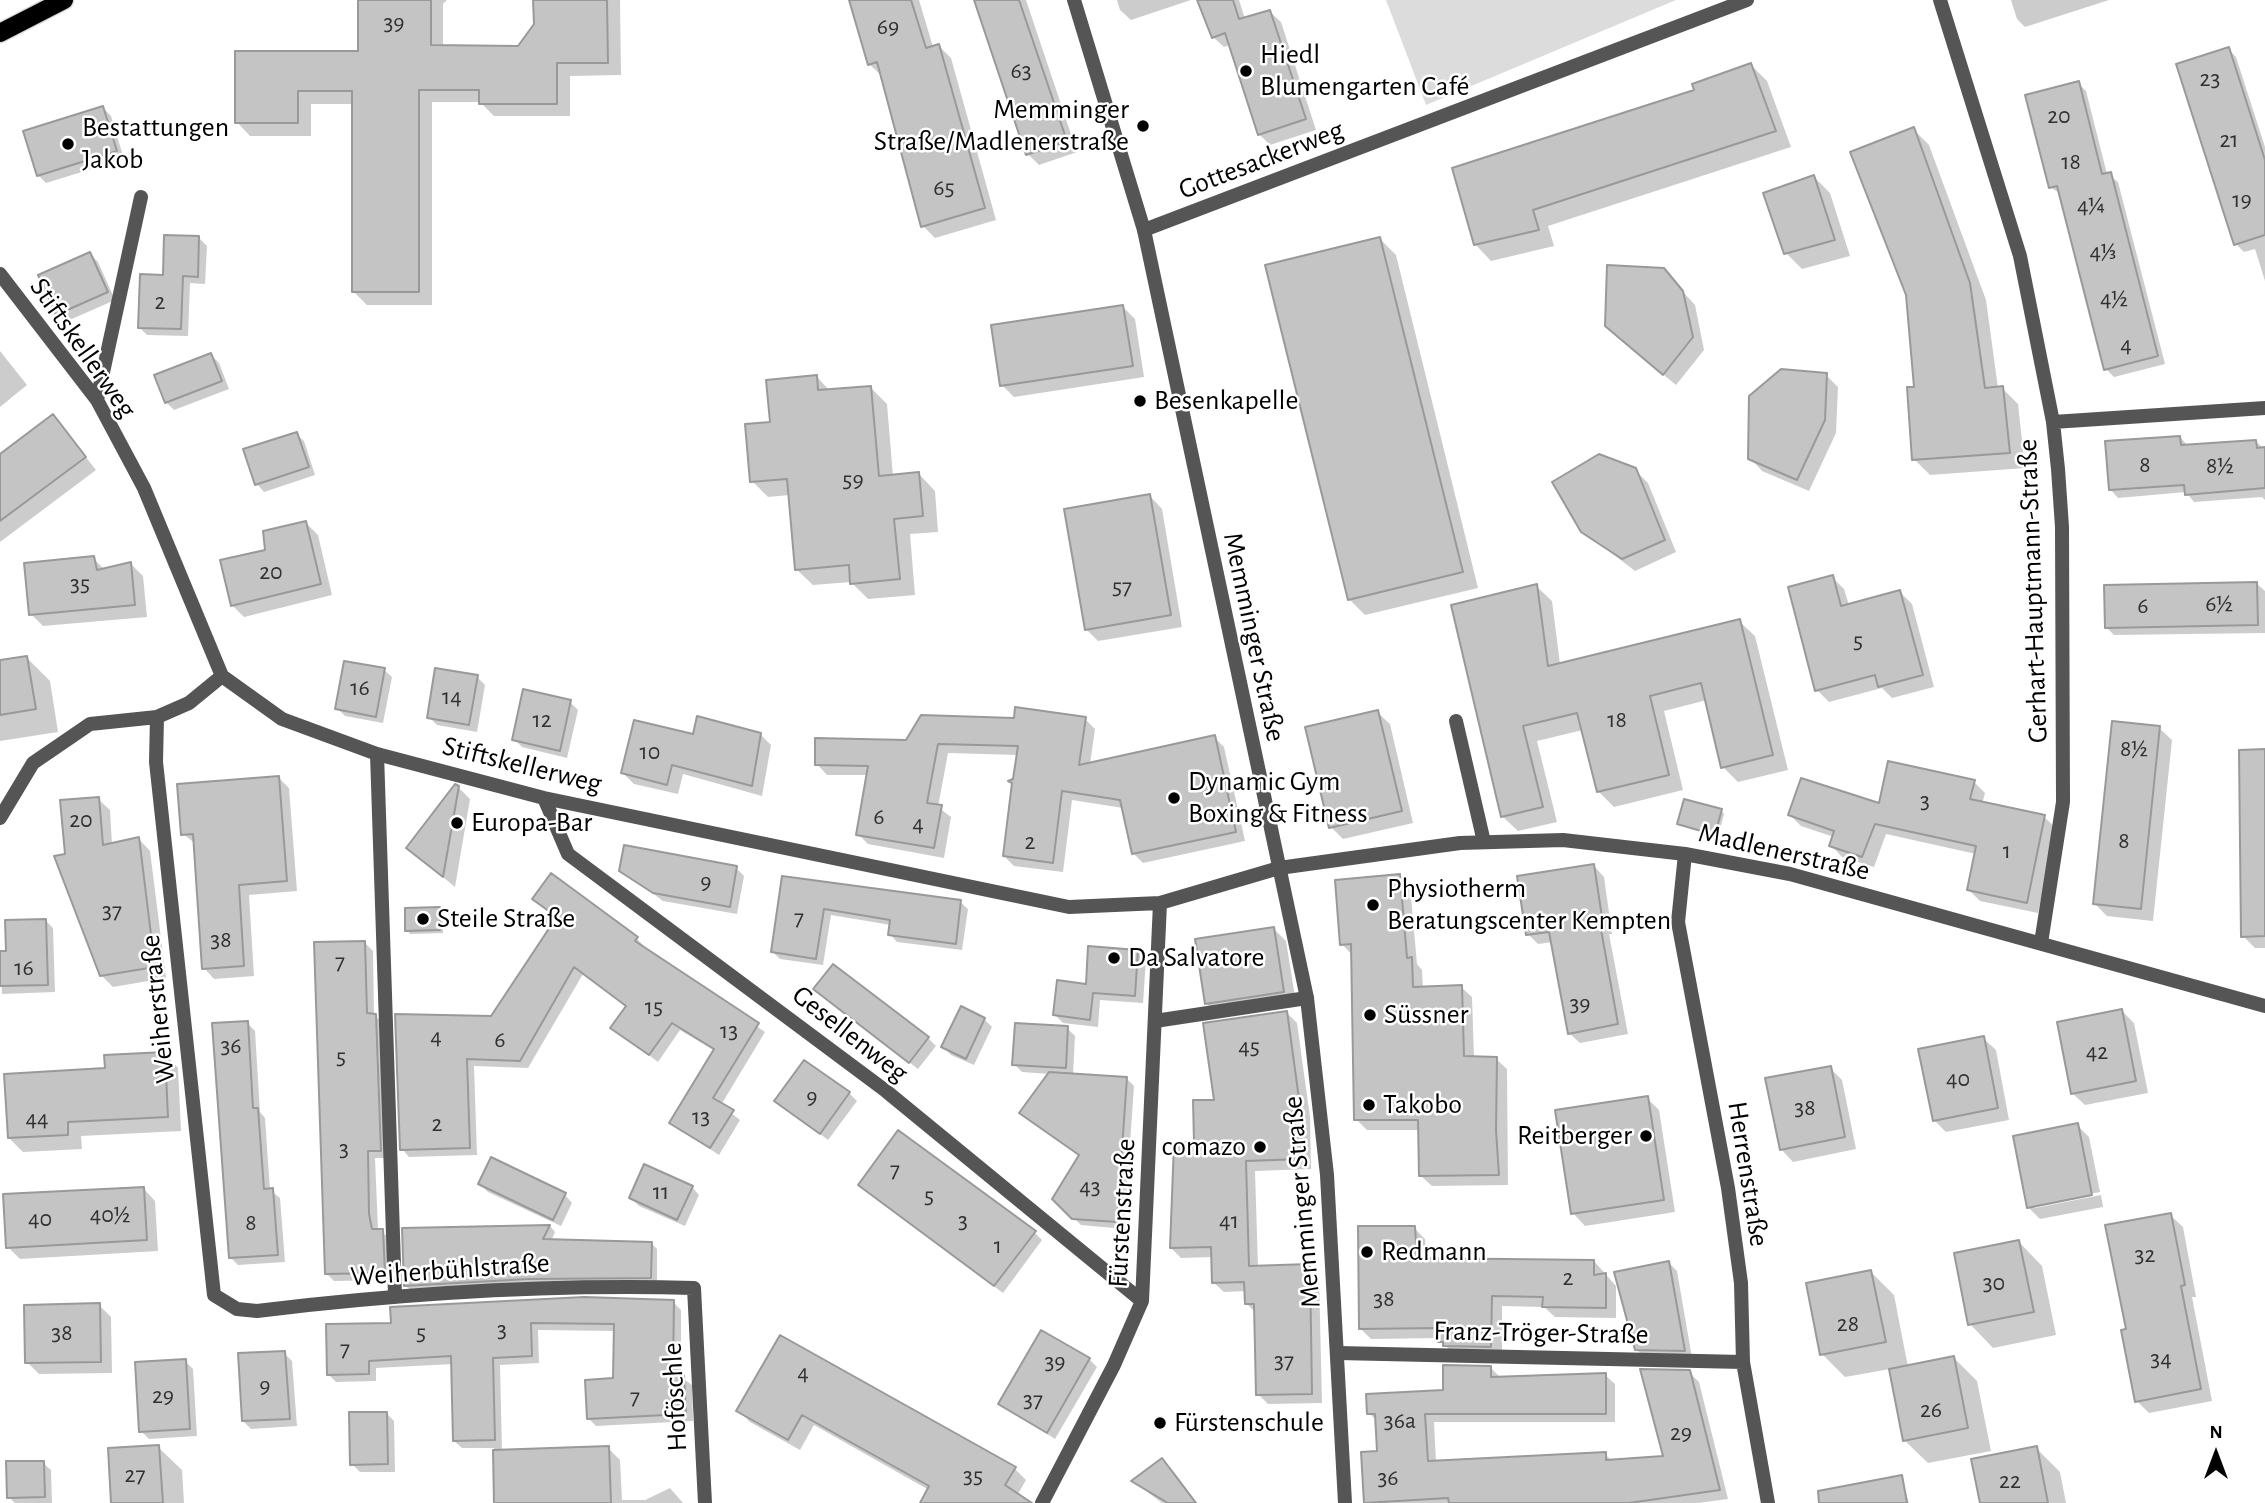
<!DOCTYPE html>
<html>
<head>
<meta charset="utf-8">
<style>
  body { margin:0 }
  #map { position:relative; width:2265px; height:1503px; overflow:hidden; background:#fff; font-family:"Alegreya Sans",sans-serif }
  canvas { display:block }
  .north { position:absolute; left:2181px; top:1419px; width:70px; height:70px; -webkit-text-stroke:5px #fff; paint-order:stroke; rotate:0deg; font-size:19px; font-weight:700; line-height:28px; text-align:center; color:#000 }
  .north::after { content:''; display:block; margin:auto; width:24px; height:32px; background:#000; clip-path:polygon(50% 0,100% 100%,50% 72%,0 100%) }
</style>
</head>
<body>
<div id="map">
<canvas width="2265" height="1503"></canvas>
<div class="north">N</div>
</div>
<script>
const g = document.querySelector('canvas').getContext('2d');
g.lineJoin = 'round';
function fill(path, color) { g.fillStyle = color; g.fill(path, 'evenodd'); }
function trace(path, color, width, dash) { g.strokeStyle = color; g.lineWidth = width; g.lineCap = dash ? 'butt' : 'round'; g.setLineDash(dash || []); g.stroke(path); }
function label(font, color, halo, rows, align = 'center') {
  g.font = font + ' "Alegreya Sans",sans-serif'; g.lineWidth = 5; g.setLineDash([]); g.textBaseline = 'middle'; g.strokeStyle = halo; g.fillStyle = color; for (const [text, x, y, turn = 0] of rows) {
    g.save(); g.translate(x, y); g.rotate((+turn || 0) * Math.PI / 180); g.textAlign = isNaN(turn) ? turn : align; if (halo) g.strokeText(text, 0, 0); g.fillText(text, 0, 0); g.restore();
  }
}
fill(new Path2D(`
  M1386 0H1676L1426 105Z`), '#dcdcdc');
fill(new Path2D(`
  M360 0H447L443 4V47L519 48 536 24 535 0H620L621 75 570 76V116H494L480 102H432V305H367L354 292V104H311V136H250L237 122 360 52Z
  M850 0H919L933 47 939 46 951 58 996 220 935 238 923 226 883 77 869 64Z
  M976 0H1026L1077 152 1039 165 1028 154Z
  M1117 0H1191L1131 20 1120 10Z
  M1199 0H1239L1245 19 1270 12 1281 22 1316 130 1270 145 1259 134 1230 45 1224 47 1213 37Z
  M2011 0H2109L2025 27 2017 19Z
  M2228 49 2236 57 2265 147V281L2255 249 2244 252 2236 244 2179 65Z
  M1751 65 1767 81 1791 147 1548 226 1554 246 1491 261 1475 244 1696 91Z
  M2078 83 2086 91 2107 174 2118 182 2165 364 2114 377 2106 369 2061 194 2050 187Z
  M103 108 111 116 124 159 46 183 38 175Z
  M1913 129 1929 145 1986 300 1998 388H2002L2018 404 2025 468 1930 475 1914 459Z
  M1814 177 1830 193 1850 256 1802 269 1786 253Z
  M199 238 207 246 205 284 190 283 188 336 147 335 139 327 164 276Z
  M1380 239 1396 255 1478 588 1365 615 1349 599Z
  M90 254 98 262 115 300 65 322 57 314Z
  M1663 270 1695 305 1704 350 1676 385 1619 338Z
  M1123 307 1135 319 1144 377 1014 397 1002 385Z
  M0 351 27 385 0 407Z
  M211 355 219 363 229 389 174 410 166 402Z
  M1826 375 1838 387 1836 433 1809 491 1762 471 1750 458Z
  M817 377 830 391 870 387 887 404 893 476 919 474 935 491 938 532 910 534 915 595 868 599 851 582 813 585 796 569 790 495 768 497 752 481 772 423Z
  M53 416 96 470 0 542V456Z
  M296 434 304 441 315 475 264 492 257 484Z
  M2180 437 2187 445 2256 442 2265 449V500L2262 497 2194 502 2186 492 2118 498 2111 490Z
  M1635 470 1648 483 1676 552 1635 571 1583 531Z
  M1150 496 1162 509 1182 627 1098 641 1086 629Z
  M306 523 318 535 332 595 244 617 232 605 267 551Z
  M93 558 105 570 131 564 143 576 147 617 43 626 31 614Z
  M1832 577 1844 589 1849 605 1900 592 1912 604 1934 687 1892 698 1882 688 1829 702 1817 690Z
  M2257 584 2265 591V633L2114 635 2106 627Z
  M1536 586 1552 601 1560 664 1739 621 1755 636 1788 770 1738 782 1723 767 1707 700 1664 711 1683 790 1614 807 1598 791 1583 730 1537 741 1557 822 1518 831 1502 816Z
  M26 657 50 681 58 732 0 741V662Z
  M384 670 392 677 383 723 345 716 337 708Z
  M477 677 485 685 477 732 437 725 429 717Z
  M570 702 578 710 567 758 522 747 514 739Z
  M1377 712 1390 724 1413 823 1343 839 1331 827Z
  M1085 719 1095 729 1090 764 1214 737 1224 747 1245 841 1143 863 1133 853 1123 808 1072 800 1063 872 1014 866 1004 856 1018 755 948 753 938 807 951 817 944 858 868 844 858 834 868 775H827L817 764 907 742Z
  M2159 728 2172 740 2153 921 2107 916 2095 904Z
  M760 734 771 745 762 796 683 774 678 794 634 784 623 773 694 736Z
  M2265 751V948H2255L2243 936Z
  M279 778 289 788 297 891 249 895 254 976 214 979 204 968 196 844 183 834Z
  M1974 782 1985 793 1982 804 2044 817 2056 828 2038 913 1980 901 1969 890 1976 854 1886 834 1874 867 1842 857 1831 845 1834 837 1801 826 1790 815 1880 806Z
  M458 787 470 799 455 887 408 848Z
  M98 799 110 810 112 845 139 839 150 851 166 978 113 987 101 975 67 855Z
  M1721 810 1724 814 1718 837 1679 824Z
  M1594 866 1604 877 1612 934H1609L1628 1034 1580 1043 1569 1033 1553 942 1538 944 1528 934Z
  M736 868 744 876 737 914 663 901 621 870Z
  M552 876 637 939 645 947 643 949 765 1032 721 1105 740 1120 719 1155 671 1123 715 1051 680 1030 658 1062 613 1028 628 1007 583 974 528 1068 474 1066 477 1155 409 1157 402 1149 551 928V913L534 899Z
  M1400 876 1410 886 1417 964 1422 970 1423 988 1461 987 1472 997 1474 1058 1496 1059 1507 1069 1508 1185 1432 1186 1421 1176 1420 1130H1367L1356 1119 1353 956 1342 944Z
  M783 878 960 902 968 909 962 950 897 942 890 934 891 925 831 915 823 965 780 959 773 952Z
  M439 909 443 913V933L410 934 407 930Z
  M45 920 53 928 55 992 2 994 0 953H8Z
  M1274 929 1286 941 1296 1003 1218 1015 1206 1003Z
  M365 943 373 951 374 1015 383 1023 388 1158H375L378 1230 390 1238 392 1280 334 1281 326 1273Z
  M1138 951 1146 959 1143 1003 1100 1000 1098 1027 1063 1023 1055 1015 1087 986Z
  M815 989 928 1038 936 1046 918 1069Z
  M2122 1011 2134 1023 2148 1093 2085 1105 2072 1093Z
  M1287 1013 1297 1023 1310 1117 1311 1169 1255 1171 1258 1267 1309 1266 1319 1276 1322 1403 1268 1404 1258 1394 1256 1313 1246 1303V1291L1224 1292 1213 1282V1257L1181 1258 1171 1248 1196 1143 1216 1101Z
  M984 1019 992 1027 974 1065 951 1055 944 1047Z
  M247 1023 255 1031 260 1112 265 1118 270 1190 280 1198 285 1262 238 1265 230 1257Z
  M1067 1028 1075 1036 1073 1075 1126 1078 1134 1086 1124 1229 1081 1225 1054 1199 1080 1156 1021 1113 1050 1074 1022 1072 1014 1064Z
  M1983 1038 1996 1050 2009 1120 1946 1132 1934 1120Z
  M164 1053 178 1068 181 1131 81 1136 82 1149 23 1152 9 1138 106 1070Z
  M1830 1068 1842 1080 1856 1149 1793 1162 1781 1149Z
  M849 1093 857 1101 828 1140 777 1101Z
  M1647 1098 1659 1110 1675 1212 1585 1226 1573 1213Z
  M2077 1125 2089 1137 2100 1192 2035 1205V1208L2101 1195 2103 1207 2040 1219 2028 1207Z
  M480 1184 565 1195 572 1203 561 1226 488 1192Z
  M692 1187 699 1195 685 1226 639 1206 631 1198Z
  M143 1188 155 1201 158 1251 20 1259 8 1247Z
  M868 1192 1034 1232 1042 1240 1003 1293Z
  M2170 1215 2183 1227 2196 1297H2192L2212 1401 2149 1413 2137 1401 2128 1330Z
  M550 1226 555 1232 551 1241 651 1243 657 1249V1283L412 1292 406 1286 404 1230Z
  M1414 1228 1425 1239 1427 1260 1594 1261 1616 1286V1318L1555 1317 1544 1307 1502 1306V1357L1451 1352 1440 1338 1371 1339 1360 1328Z
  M2019 1242 2042 1266 2056 1335 1993 1348 1970 1324Z
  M1669 1263 1677 1271 1692 1358 1644 1357 1636 1349Z
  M1871 1272 1894 1295 1908 1367 1954 1358 1977 1381 1991 1451 1928 1463 1904 1440 1890 1369 1845 1377 1822 1354Z
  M673 1302 681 1310V1377L692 1385 693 1421 596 1426 588 1418 614 1380 615 1331 538 1330 539 1363 500 1365 502 1451 608 1448 620 1460 622 1500H645L670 1488 683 1503H496L494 1448H462L454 1441 453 1364 376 1368V1381L336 1382 328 1374 393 1325Z
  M99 1305 111 1317 112 1373 39 1374 27 1362Z
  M780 1337 1015 1469 1026 1480 1018 1494 1027 1503H922L929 1490 814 1425 800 1450 750 1422 739 1411Z
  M284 1353 292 1361 297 1426 251 1429 243 1421Z
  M1089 1359 1097 1367 1055 1439 1000 1404Z
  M185 1361 193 1369 197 1436 149 1439 141 1431Z
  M1491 1368 1500 1377 1605 1375 1615 1384V1422H1434L1436 1462 1605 1454 1613 1462 1665 1458 1689 1372 1699 1382 1728 1499 1698 1503H1366L1363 1453 1378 1452 1377 1421 1369 1413 1445 1391Z
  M386 1413 394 1421 395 1472H360L352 1464Z
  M158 1447 182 1470 184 1503H113Z
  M2036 1448 2060 1472 2066 1503H1982Z
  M1162 1460 1174 1472 1197 1503H1162L1134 1482Z
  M43 1463 51 1470 52 1503H15L9 1497Z
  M1901 1476 1909 1503H1850Z`), '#0003');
const building = new Path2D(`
  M358 0H431V45L518 46 534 24 533 0H607L608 63H557V104H479V90H419V292H352V91H298V123H235V51H358Z
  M849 0H911L926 48 939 44 985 208 921 227 877 62 868 65Z
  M974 0H1019L1067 141 1026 155Z
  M1197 0H1233L1239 19 1270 10 1306 119 1258 135 1225 33 1212 38Z
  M2229 47 2265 160V235L2234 245 2176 64Z
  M1751 63 1776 131 1533 210 1539 230 1474 245 1452 168 1694 90 1692 84Z
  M2079 81 2102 174 2111 172 2158 356 2104 370 2057 186 2049 188 2025 95Z
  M103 106 117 151 37 176 23 131Z
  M1914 127 1970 283 1985 388 2003 386 2010 453 1912 460 1907 387H1914L1906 295 1850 152Z
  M1814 175 1835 240 1784 254 1763 193Z
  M164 235 199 236 198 277 183 276 181 329 138 328 140 274 163 275Z
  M1380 237 1463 572 1348 600 1265 265Z
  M90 252 108 292 56 315 38 275Z
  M1607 265 1664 268 1683 291 1693 337 1663 375 1605 326Z
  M1123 305 1133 366 1000 386 991 325Z
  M211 353 222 381 165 403 154 375Z
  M1781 369 1827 373 1825 420 1797 480 1748 459 1749 396Z
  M817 375 818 390 871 386 879 476 919 472 923 516 894 519 900 579 850 584 849 565 795 570 787 479 750 482 745 424 770 422 766 380Z
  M53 414 86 457 0 521V454Z
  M297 432 309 467 255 485 243 449Z
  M2180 436 2181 445 2256 440 2257 448 2265 447V488L2185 495 2184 485 2109 490 2105 441Z
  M1599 454 1636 468 1665 540 1622 559 1581 532 1552 482Z
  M1150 494 1171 615 1085 630 1064 509Z
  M306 521 321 584 231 606 220 560 265 550 263 531Z
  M94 556 97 570 131 562 135 605 29 615 24 563Z
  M1833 575 1841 606 1900 590 1923 675 1878 687 1875 675 1815 691 1788 587Z
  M2257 582 2258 625 2105 628 2104 585Z
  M1537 584 1548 666 1740 619 1773 755 1721 768 1701 683 1650 696 1669 775 1597 792 1577 713 1523 726 1543 807 1501 817 1451 605Z
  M27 656 36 709 0 715V660Z
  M344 661 385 668 376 717 335 709Z
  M435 668 478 675 469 725 427 718Z
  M523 689 571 700 560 751 512 740Z
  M1015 707 1086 717 1079 765 1215 735 1236 832 1132 854 1120 800 1062 791 1053 863 1003 856 1012 783 1008 781 1013 779 1018 746 938 744 927 803 942 805 934 848 856 835 868 766 815 765V738L906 740 921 715 1014 718Z
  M1378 710 1402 811 1329 828 1305 727Z
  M697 716 761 733 752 786 672 765 667 785 621 773 634 720 693 734Z
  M2112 721 2160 726 2141 909 2093 904Z
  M2265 749V936L2241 937 2239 750Z
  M1888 761 1975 780 1970 799 2045 815 2027 903 1967 890 1976 846 1875 824 1862 857 1829 846 1834 831 1788 815 1801 778 1879 803Z
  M279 776 287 881 239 885 244 966 202 969 193 834 181 835 177 784Z
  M455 784 459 786 443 877 406 848Z
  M99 797 103 845 139 837 155 967 100 976 54 856 65 854 60 800Z
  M1684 799 1722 809 1715 835 1677 824Z
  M624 845 737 866 730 907 653 893 619 871Z
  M1594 864 1603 924H1600L1618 1024 1568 1034 1549 932 1526 935 1517 876Z
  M551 873 638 937 635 941 759 1023 713 1098 734 1110 710 1148 669 1123 714 1049 672 1023 649 1055 610 1028 626 1006 574 967 520 1061 467 1059 470 1148 400 1150 395 1014 491 1016 550 927 543 922 550 912 532 899Z
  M1400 874 1407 958 1412 957 1413 987 1462 985 1464 1056 1497 1057 1496 1130 1499 1175 1419 1176 1418 1120H1354L1351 944 1340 945 1335 880Z
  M782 876 961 900 956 944 888 935 890 920 824 909 816 959 771 952Z
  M440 907V930L405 931V908Z
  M46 919 48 985 0 986V951H6L5 920Z
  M1274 927 1284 992 1205 1004 1195 939Z
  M365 941 367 1013 376 1014 381 1151H368L369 1214 372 1229H383L385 1273 325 1274 314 942Z
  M1088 946 1138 950 1135 996 1093 993 1090 1020 1053 1015 1057 980 1086 984Z
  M833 964 929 1037 909 1063 813 989Z
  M961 1006 985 1018 966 1059 941 1047Z
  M2122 1009 2136 1081 2071 1094 2057 1022Z
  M1287 1011 1300 1106 1302 1159 1246 1161 1249 1266 1310 1264 1312 1394 1256 1395 1254 1304H1245L1244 1282 1212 1283 1211 1247 1170 1248 1174 1143 1194 1142 1193 1100H1214L1203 1023Z
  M248 1021 253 1108H258L264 1189 273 1188 278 1255 229 1258 212 1023Z
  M1015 1023 1068 1026 1066 1068 1012 1065Z
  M1984 1036 1998 1108 1933 1121 1918 1049Z
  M165 1052 168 1117 68 1122V1135L8 1138 4 1074 105 1068 104 1055Z
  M804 1060 850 1092 820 1134 774 1101Z
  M1831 1066 1845 1137 1780 1150 1765 1078Z
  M1049 1072 1127 1077 1117 1222 1072 1219 1052 1199 1079 1155 1019 1113Z
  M1648 1096 1664 1200 1571 1214 1555 1110Z
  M2078 1123 2092 1195 2027 1208 2013 1136Z
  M898 1130 1036 1231 994 1286 858 1185Z
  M491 1157 566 1193 553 1220 478 1184Z
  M644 1164 693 1186 677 1220 629 1198Z
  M144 1187 147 1240 6 1248 3 1194Z
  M2171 1213 2185 1285 2181 1286 2201 1389 2135 1402 2121 1330 2126 1329 2105 1225Z
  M550 1225 543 1239 652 1242 651 1278 529 1279 404 1286 402 1228Z
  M1358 1226H1415L1417 1258 1594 1260V1275L1606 1273V1308L1542 1307 1543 1297 1492 1296 1491 1347 1443 1346V1342H1438V1328L1359 1329Z
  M2019 1240 2034 1312 1968 1325 1954 1253Z
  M1669 1261 1685 1351 1635 1350 1614 1272Z
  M1871 1270 1886 1342 1820 1355 1806 1283Z
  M584 1297 674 1300 673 1375H684L686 1414 587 1419 585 1380 613 1378 614 1324 531 1323 532 1356 493 1358 495 1440 453 1441 451 1356 369 1361V1374L327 1375 326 1324 391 1323 390 1307Z
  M100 1303 101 1362 25 1363 24 1305Z
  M1041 1330 1090 1358 1047 1433 998 1404Z
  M780 1335 1016 1467 1005 1485 1032 1503H920L929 1486 802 1415 788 1440 736 1411Z
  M285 1351 290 1419 242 1421 238 1353Z
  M1954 1356 1968 1428 1903 1441 1889 1369Z
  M186 1359 190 1429 139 1432 135 1362Z
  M1443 1365 1491 1366V1377L1606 1373V1414H1425L1428 1461 1606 1452V1460L1663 1456 1640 1369 1690 1370 1720 1490 1629 1503H1449L1448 1498 1364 1503 1361 1452 1377 1451 1375 1414H1367L1366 1394 1443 1390Z
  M349 1412H387L388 1464 350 1465Z
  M159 1445 163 1503H111L108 1448Z
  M609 1446 611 1503H494L493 1450Z
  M2037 1446 2048 1503H1980L1971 1459Z
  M1162 1458 1196 1503H1168L1131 1481Z
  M6 1461H44L45 1497 7 1498Z
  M1902 1475 1907 1503H1819L1818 1491Z`);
fill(building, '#c4c4c4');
trace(building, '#999', 2);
const primary = new Path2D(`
  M0 33 64 0`);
trace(primary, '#dbdbdb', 21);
trace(new Path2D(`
  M1456 721 1484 842
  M1155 1021 1307 998`), '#555', 14);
trace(new Path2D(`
  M1940 0 2020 256 2053 422 2058 469 2062 527 2063 802 2041 943
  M1144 230 1747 0
  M0 274 97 400 144 488 222 676 282 719 377 754 544 798 1069 907 1160 903 1279 868 1460 843 1563 840 1685 854 1790 874 2265 1006
  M97 400 141 197
  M2053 422 2265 408
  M157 717 156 762 214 1295 237 1309 257 1311C405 1293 545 1284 694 1288L705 1503
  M377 754 395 1295
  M544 798 568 854 886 1091 1142 1301
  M0 818 33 763 90 724 157 717 189 703 222 676
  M1685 854 1678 922 1728 1188 1741 1283 1743 1362 1768 1503
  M1338 1353 1743 1362
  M1042 1503 1114 1365 1142 1301 1160 903`), '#555', 14);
trace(new Path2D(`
  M1074 0 1144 230 1307 998 1327 1175 1345 1503`), '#555', 14);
trace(primary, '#000', 18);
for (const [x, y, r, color] of [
  [1246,71,7,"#000"],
  [1143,126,7,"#000"],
  [68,144,7,"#000"],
  [1140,401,7,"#000"],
  [1174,798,7,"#000"],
  [457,823,7,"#000"],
  [1373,905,7,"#000"],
  [423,919,7,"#000"],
  [1114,958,7,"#000"],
  [1370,1015,7,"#000"],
  [1369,1105,7,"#000"],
  [1646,1136,7,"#000"],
  [1260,1147,7,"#000"],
  [1367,1252,7,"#000"],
  [1160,1423,7,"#000"]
]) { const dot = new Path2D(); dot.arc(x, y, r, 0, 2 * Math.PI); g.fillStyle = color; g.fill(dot); trace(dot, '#fff', 2.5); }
label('24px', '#313131', null, [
  ["39",394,23],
  ["69",888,27],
  ["63",1021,71],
  ["23",2210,79],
  ["20",2059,116],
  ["21",2229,140],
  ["18",2071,162],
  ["65",944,188],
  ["19",2242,200],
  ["4¼",2091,206],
  ["4⅓",2103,252],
  ["4½",2114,299],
  ["2",160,302],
  ["4",2126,345],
  ["8",2145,465],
  ["8½",2220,466],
  ["59",853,480],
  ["20",271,572],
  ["35",80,584],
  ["57",1122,587],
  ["6½",2219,604],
  ["6",2143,606],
  ["5",1858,641],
  ["16",360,688],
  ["14",452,697],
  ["12",542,720],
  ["18",1617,720],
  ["8½",2134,749],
  ["10",650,752],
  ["3",1925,801],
  ["6",879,817],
  ["20",81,820],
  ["4",918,824],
  ["8",2124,841],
  ["2",1030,842],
  ["1",2007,851],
  ["9",706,882],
  ["37",112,911],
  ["7",799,918],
  ["38",221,940],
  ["7",340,962],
  ["16",24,968],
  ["39",1580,1004],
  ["15",654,1007],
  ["13",729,1031],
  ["4",436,1037],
  ["6",500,1040],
  ["36",231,1046],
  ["45",1249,1047],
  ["42",2097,1052],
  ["5",341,1057],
  ["40",1958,1079],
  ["9",812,1097],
  ["38",1805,1108],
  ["13",701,1117],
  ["44",37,1119],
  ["2",437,1124],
  ["3",344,1149],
  ["7",895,1170],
  ["43",1090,1187],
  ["11",661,1192],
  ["5",929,1196],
  ["40½",110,1215],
  ["40",40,1219],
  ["3",963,1221],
  ["41",1229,1221],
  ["8",251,1223],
  ["1",998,1246],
  ["32",2145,1255],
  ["2",1568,1278],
  ["30",1994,1283],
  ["38",1384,1299],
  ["28",1848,1324],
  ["3",502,1330],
  ["38",62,1333],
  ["5",421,1333],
  ["7",345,1349],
  ["34",2161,1359],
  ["37",1284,1361],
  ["39",1055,1362],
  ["4",803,1373],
  ["9",265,1386],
  ["29",163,1396],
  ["7",635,1397],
  ["37",1033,1400],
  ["26",1931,1410],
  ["36a",1400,1421],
  ["29",1681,1433],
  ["27",135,1475],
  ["35",973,1476],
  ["36",1388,1478],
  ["22",2010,1481]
]);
label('28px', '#000', '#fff', [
  ["Hiedl",1260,55],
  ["Blumengarten Café",1260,87],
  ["Memminger",1129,110,"right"],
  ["Straße/Madlenerstraße",1129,142,"right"],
  ["Bestattungen",82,128],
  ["Jakob",82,160],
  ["Besenkapelle",1154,401],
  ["Dynamic Gym",1188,782],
  ["Boxing & Fitness",1188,814],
  ["Europa-Bar",471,823],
  ["Physiotherm",1387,889],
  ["Beratungscenter Kempten",1387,921],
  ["Steile Straße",437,919],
  ["Da Salvatore",1128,958],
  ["Süssner",1384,1015],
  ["Takobo",1383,1105],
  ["Reitberger",1632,1136,"right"],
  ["comazo",1246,1147,"right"],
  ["Redmann",1381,1252],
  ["Fürstenschule",1174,1423]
], 'left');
label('28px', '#000', '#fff', [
  ["Gottesackerweg",1261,160,-21],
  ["Stiftskellerweg",83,348,55],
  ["Gerhart-Hauptmann-Straße",2033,591,-92],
  ["Memminger Straße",1254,637,78],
  ["Stiftskellerweg",522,765,14],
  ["Madlenerstraße",1784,852,13],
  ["Weiherstraße",158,1009,-96],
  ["Gesellenweg",850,1034,38],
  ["Herrenstraße",1748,1174,81],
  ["Memminger Straße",1302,1202,-95],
  ["Fürstenstraße",1122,1213,-87],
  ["Weiherbühlstraße",450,1270,-4],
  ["Franz-Tröger-Straße",1541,1333,1],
  ["Hoföschle",675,1397,-93]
]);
</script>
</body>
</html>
